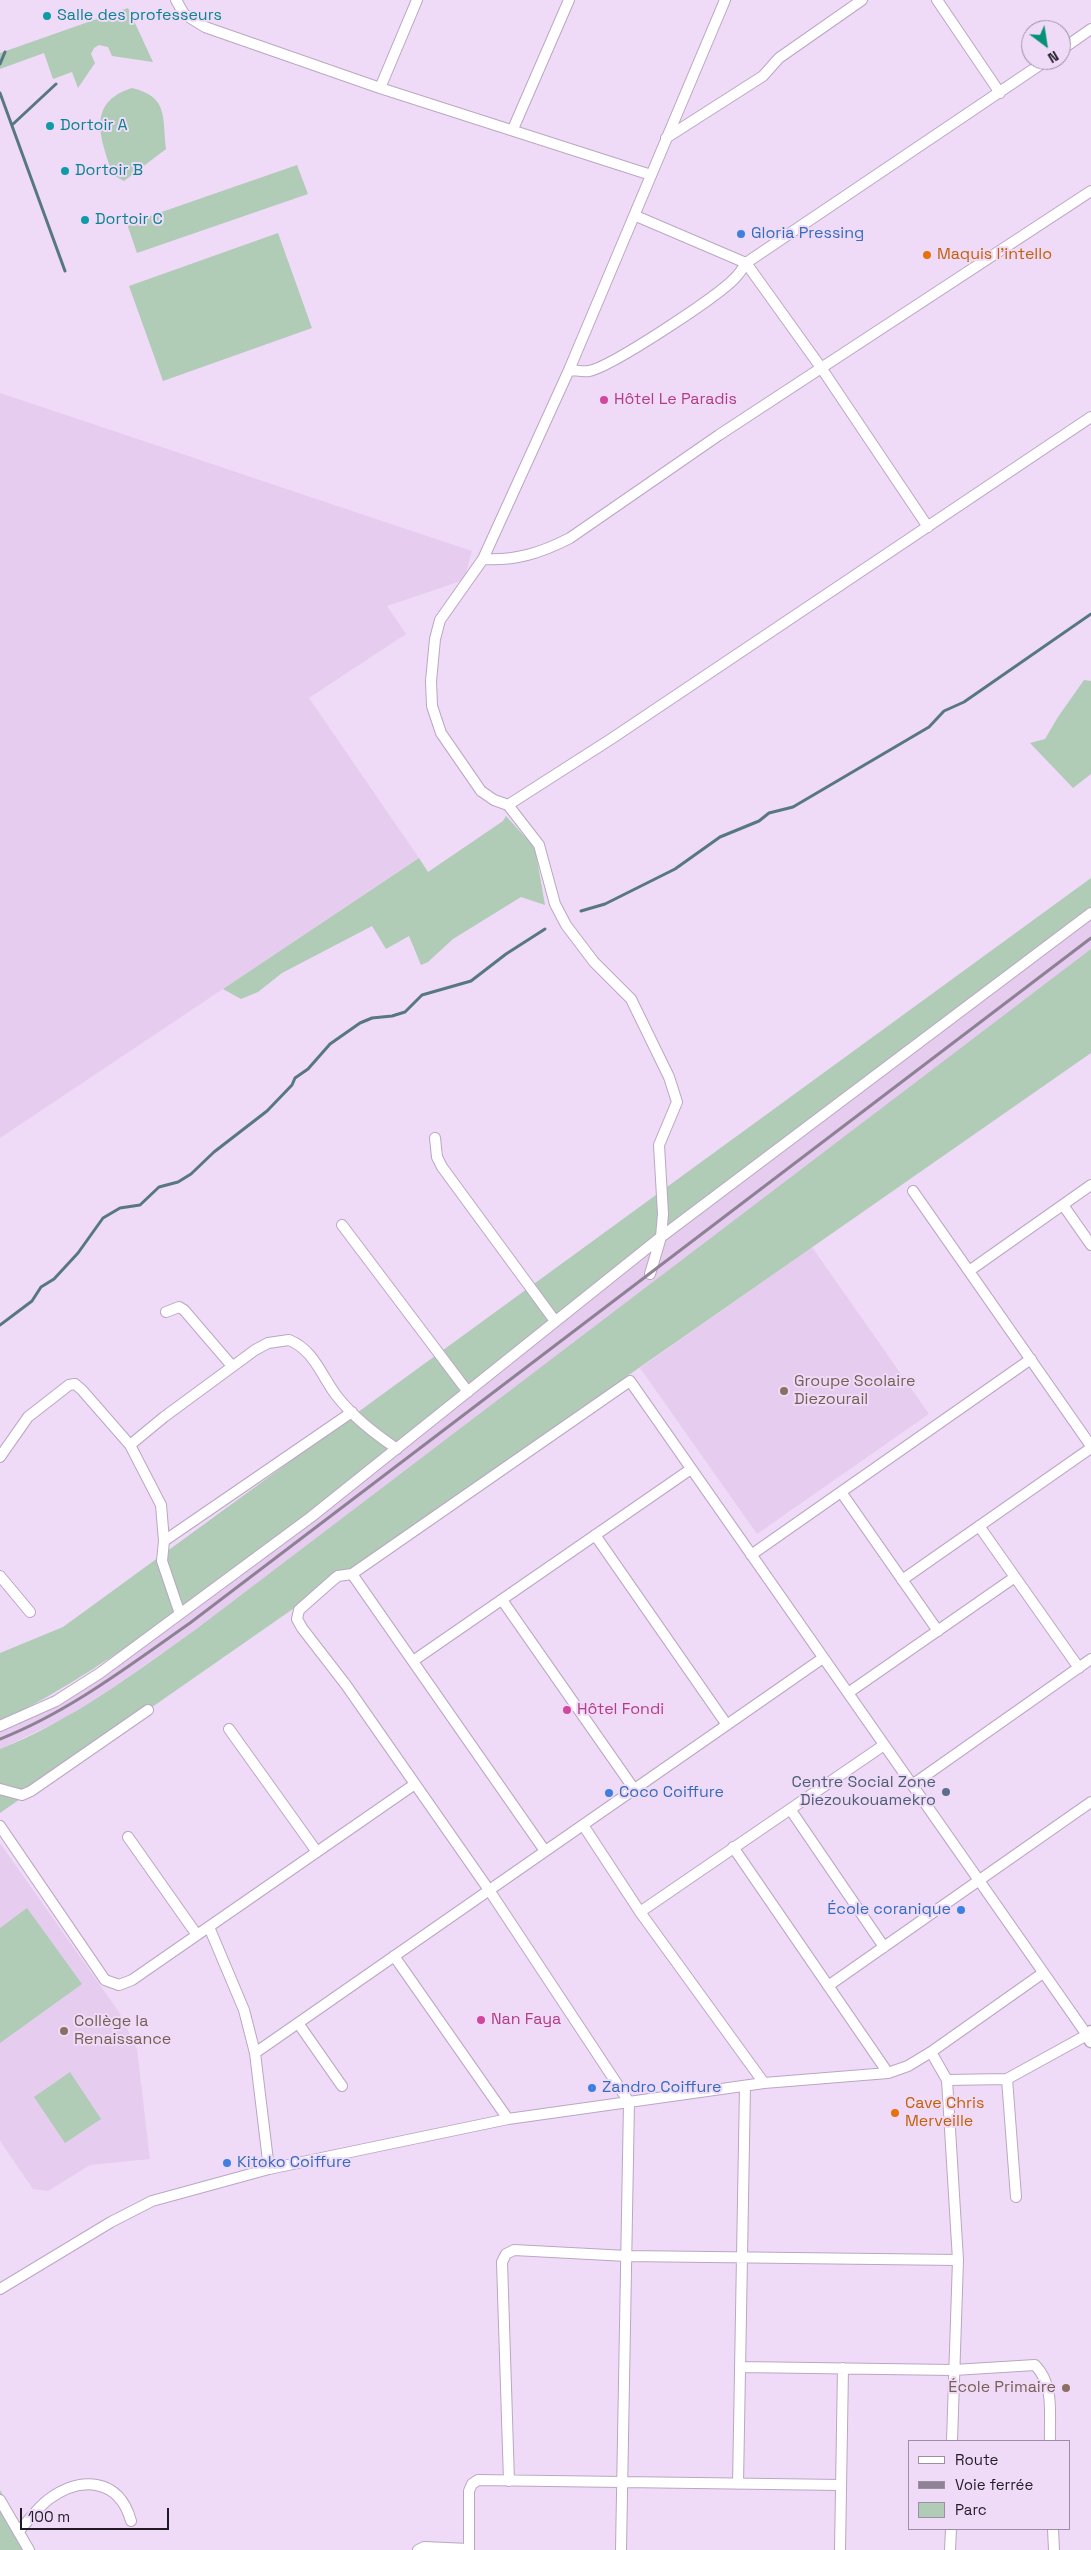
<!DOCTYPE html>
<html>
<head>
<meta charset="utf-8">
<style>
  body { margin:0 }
  #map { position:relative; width:1091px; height:2550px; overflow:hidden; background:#efdbf8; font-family:"Space Grotesk",sans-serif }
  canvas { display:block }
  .legend { position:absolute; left:908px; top:2440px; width:162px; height:90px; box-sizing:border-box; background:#efdbf8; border:1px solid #9d8ea4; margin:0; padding:6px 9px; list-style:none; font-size:15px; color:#221b25 }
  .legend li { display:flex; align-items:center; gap:10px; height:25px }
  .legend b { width:25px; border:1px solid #9d8ea4 }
  .north { position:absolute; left:1021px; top:20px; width:50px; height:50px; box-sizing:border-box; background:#efdbf8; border:1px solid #9d8ea4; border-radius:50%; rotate:149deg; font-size:14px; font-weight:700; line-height:20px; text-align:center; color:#221b25 }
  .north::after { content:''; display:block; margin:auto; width:18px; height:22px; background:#08917a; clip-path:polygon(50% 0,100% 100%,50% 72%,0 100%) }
  .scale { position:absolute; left:20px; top:2508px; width:149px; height:22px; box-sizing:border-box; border:2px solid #221b25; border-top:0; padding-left:6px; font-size:15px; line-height:18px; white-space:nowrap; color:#221b25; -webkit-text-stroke:4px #efdbf8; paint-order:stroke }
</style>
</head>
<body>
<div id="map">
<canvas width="1091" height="2550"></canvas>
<ul class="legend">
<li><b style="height:6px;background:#fff"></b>Route</li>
<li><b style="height:6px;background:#8f8195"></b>Voie ferrée</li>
<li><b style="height:14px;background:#b0cbb6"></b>Parc</li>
</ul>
<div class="north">N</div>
<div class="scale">100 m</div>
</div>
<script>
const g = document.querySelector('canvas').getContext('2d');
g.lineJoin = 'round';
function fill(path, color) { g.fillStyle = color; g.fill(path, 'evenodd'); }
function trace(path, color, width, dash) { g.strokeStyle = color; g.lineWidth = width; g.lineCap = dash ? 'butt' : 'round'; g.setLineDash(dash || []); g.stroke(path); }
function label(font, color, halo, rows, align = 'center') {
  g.font = font + ' "Space Grotesk",sans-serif'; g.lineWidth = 4; g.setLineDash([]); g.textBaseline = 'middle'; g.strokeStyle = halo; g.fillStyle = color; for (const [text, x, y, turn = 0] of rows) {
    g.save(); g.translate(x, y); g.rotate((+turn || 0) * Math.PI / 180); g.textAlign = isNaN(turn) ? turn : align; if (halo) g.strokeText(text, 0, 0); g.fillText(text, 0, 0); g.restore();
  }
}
fill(new Path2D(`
  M0 393 472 551 464 580 387 606 406 634 309 698 419 858 0 1138Z
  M1091 918V950L195 1630 109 1690 63 1719 0 1749V1722L51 1697 96 1669 180 1610Z
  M812 1247 929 1414 757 1534 640 1368Z
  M0 1843 119 2012 137 2049 150 2159 90 2165 48 2191 33 2189 0 2141Z`), '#e6cdf0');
fill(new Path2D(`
  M128 8 153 62 112 56 108 47 99 45 94 48 91 54 95 63 78 88 72 72 53 79 44 53 0 69V53Z
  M132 88C169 97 162 117 166 149L124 181 113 175C101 139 85 103 132 88Z
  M297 165 308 194 137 253 127 224Z
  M278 233 312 328 163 381 129 286Z
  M1084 680 1091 681V774L1073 788 1030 743 1045 739 1058 717Z
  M506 816 535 848 545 905 521 897 453 939 428 962 421 965 409 936 386 949 372 926 282 973 258 992 241 999 223 989 419 858 428 872 503 821Z
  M1091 878V918L180 1610C120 1652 66 1689 0 1722V1653L63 1627Z
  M1091 949V1053L0 1813V1749C71 1721 133 1674 195 1630Z
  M27 1908 82 1984 0 2043V1928Z
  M70 2072 101 2119 65 2143 34 2097Z
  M0 2490 34 2550H0Z`), '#b0cbb6');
trace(new Path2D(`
  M0 64 5 52
  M0 93 65 271
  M12 125 56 84
  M581 911 605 904 675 869 720 837 759 821 769 813 793 807 929 727 944 711 964 702 1091 614
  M0 1325 32 1301 41 1287 54 1279 78 1253 103 1218 120 1208 140 1205 159 1187 178 1182 191 1174 214 1152 267 1111 292 1085 295 1078 308 1069 330 1044 360 1023 372 1018 392 1016 405 1012 422 995 471 981 506 954 545 929`), '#587784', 3);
const minor = new Path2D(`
  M176 0 184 14 205 27 380 88 651 175
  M937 0 1000 93
  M1061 50 1091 29
  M380 88 417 0
  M513 129 569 0
  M666 138 763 76 779 58 862 0
  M636 216 746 263 822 369 928 527
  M569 370C575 370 583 372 589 371 611 367 717 297 735 278 739 274 743 268 746 263L1047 60
  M483 559C515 561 541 553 570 538L719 435 1091 191
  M508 805 611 739 1091 417
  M435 1138 437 1157 442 1167 555 1321
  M913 1191 1091 1446
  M1063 1205 1091 1245
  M342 1225 468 1392
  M969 1271 1091 1185
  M650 1274 661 1237 663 1214 659 1145 677 1102 669 1077 631 999 594 962 566 925 555 904 539 845 508 805 494 800 481 791 441 733 432 706 431 681 435 639 440 620 483 559 569 370 725 0
  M166 1312 179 1307 184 1310 232 1366
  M130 1445 164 1417 255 1350 268 1343 289 1340C314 1350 321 1375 336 1395 353 1417 374 1433 397 1449
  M0 1457 28 1417 69 1385 75 1384 82 1390 130 1445 161 1505 164 1541 162 1561 180 1614
  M841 1492 938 1631
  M979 1526 1079 1668
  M595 1535 727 1725
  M164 1541 352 1412
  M751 1555 1031 1359
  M352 1574 545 1851
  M0 1576 30 1612
  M902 1580 1091 1448
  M502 1600 634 1789
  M413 1661 691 1469
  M848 1693 1015 1577
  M0 1726 56 1701 100 1673 311 1517 661 1237 1091 913
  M229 1729 317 1852
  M912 1785 1091 1659
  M0 1789 22 1795 31 1791 148 1710
  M790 1809 884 1947
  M583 1825 640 1912 764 2083
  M0 1826 105 1980 119 1985 132 1980 415 1784
  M128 1837 197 1935
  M733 1847 888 2073
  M640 1912 884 1745
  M209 1927 244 2010 255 2053 269 2169
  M394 1956 508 2119
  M828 1986 1091 1802
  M298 2023 342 2086
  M931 2052 947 2080 958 2260 952 2441
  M255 2053 823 1658
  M947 2080 1007 2079
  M0 2289 111 2222 152 2201 269 2169 508 2119 764 2083 888 2073 908 2066 931 2052 1043 1973
  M740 2367 954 2370 1035 2365C1055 2386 1049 2413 1050 2441
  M509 2481 502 2262 506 2254 514 2250 627 2256 958 2260
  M738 2484 745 2086
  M0 2500 29 2550
  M1053 2529 1054 2550
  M19 2531C28 2521 38 2507 49 2499 81 2476 119 2478 131 2521
  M418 2550 424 2547 469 2549
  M469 2550V2491L472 2484 478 2480 841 2485
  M621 2550 629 2102 489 1890 346 1685 302 1628 297 1619 299 1610 333 1580 338 1576 352 1574 630 1381 1087 2035 1007 2079 1016 2197
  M840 2550 843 2368
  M950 2550 951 2529`);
const tertiary = new Path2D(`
  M1091 2032 1087 2035 1091 2041`);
trace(minor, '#baa7c2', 12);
trace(tertiary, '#baa7c2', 15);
trace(minor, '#fff', 10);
trace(tertiary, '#fff', 12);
trace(new Path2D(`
  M0 1739C69 1712 130 1665 190 1623L1091 938`), '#8f8195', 3);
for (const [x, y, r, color] of [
  [47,16,5,"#0f9aa8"],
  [50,126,5,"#0f9aa8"],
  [65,171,5,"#0f9aa8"],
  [85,220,5,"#0f9aa8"],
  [741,234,5,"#3f7fe0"],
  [927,255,5,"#e8710a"],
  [604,400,5,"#d1479c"],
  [784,1391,5,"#8d6e63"],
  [567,1710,5,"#d1479c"],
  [946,1792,5,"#5c6f8a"],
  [609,1793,5,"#3f7fe0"],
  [961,1910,5,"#3f7fe0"],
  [481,2020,5,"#d1479c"],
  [64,2031,5,"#8d6e63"],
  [592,2088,5,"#3f7fe0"],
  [895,2113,5,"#e8710a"],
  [227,2163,5,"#3f7fe0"],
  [1066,2388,5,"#8d6e63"]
]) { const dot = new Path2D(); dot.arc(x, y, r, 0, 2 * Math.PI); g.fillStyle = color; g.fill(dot); trace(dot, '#efdbf8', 2); }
label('16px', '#0d838f', '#efdbf8', [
  ["Salle des professeurs",57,16],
  ["Dortoir A",60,126],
  ["Dortoir B",75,171],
  ["Dortoir C",95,220]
], 'left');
label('16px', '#366cbe', '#efdbf8', [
  ["Gloria Pressing",751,234],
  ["Coco Coiffure",619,1793],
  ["École coranique",951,1910,"right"],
  ["Zandro Coiffure",602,2088],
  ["Kitoko Coiffure",237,2163]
], 'left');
label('16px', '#c56008', '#efdbf8', [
  ["Maquis l'intello",937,255],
  ["Cave Chris",905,2104],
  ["Merveille",905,2122]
], 'left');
label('16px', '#b23c85', '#efdbf8', [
  ["Hôtel Le Paradis",614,400],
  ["Hôtel Fondi",577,1710],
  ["Nan Faya",491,2020]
], 'left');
label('16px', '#785e54', '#efdbf8', [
  ["Groupe Scolaire",794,1382],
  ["Diezourail",794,1400],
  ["Collège la",74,2022],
  ["Renaissance",74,2040],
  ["École Primaire",1056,2388,"right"]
], 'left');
label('16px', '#4e5e75', '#efdbf8', [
  ["Centre Social Zone",936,1783],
  ["Diezoukouamekro",936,1801]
], 'right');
</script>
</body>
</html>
